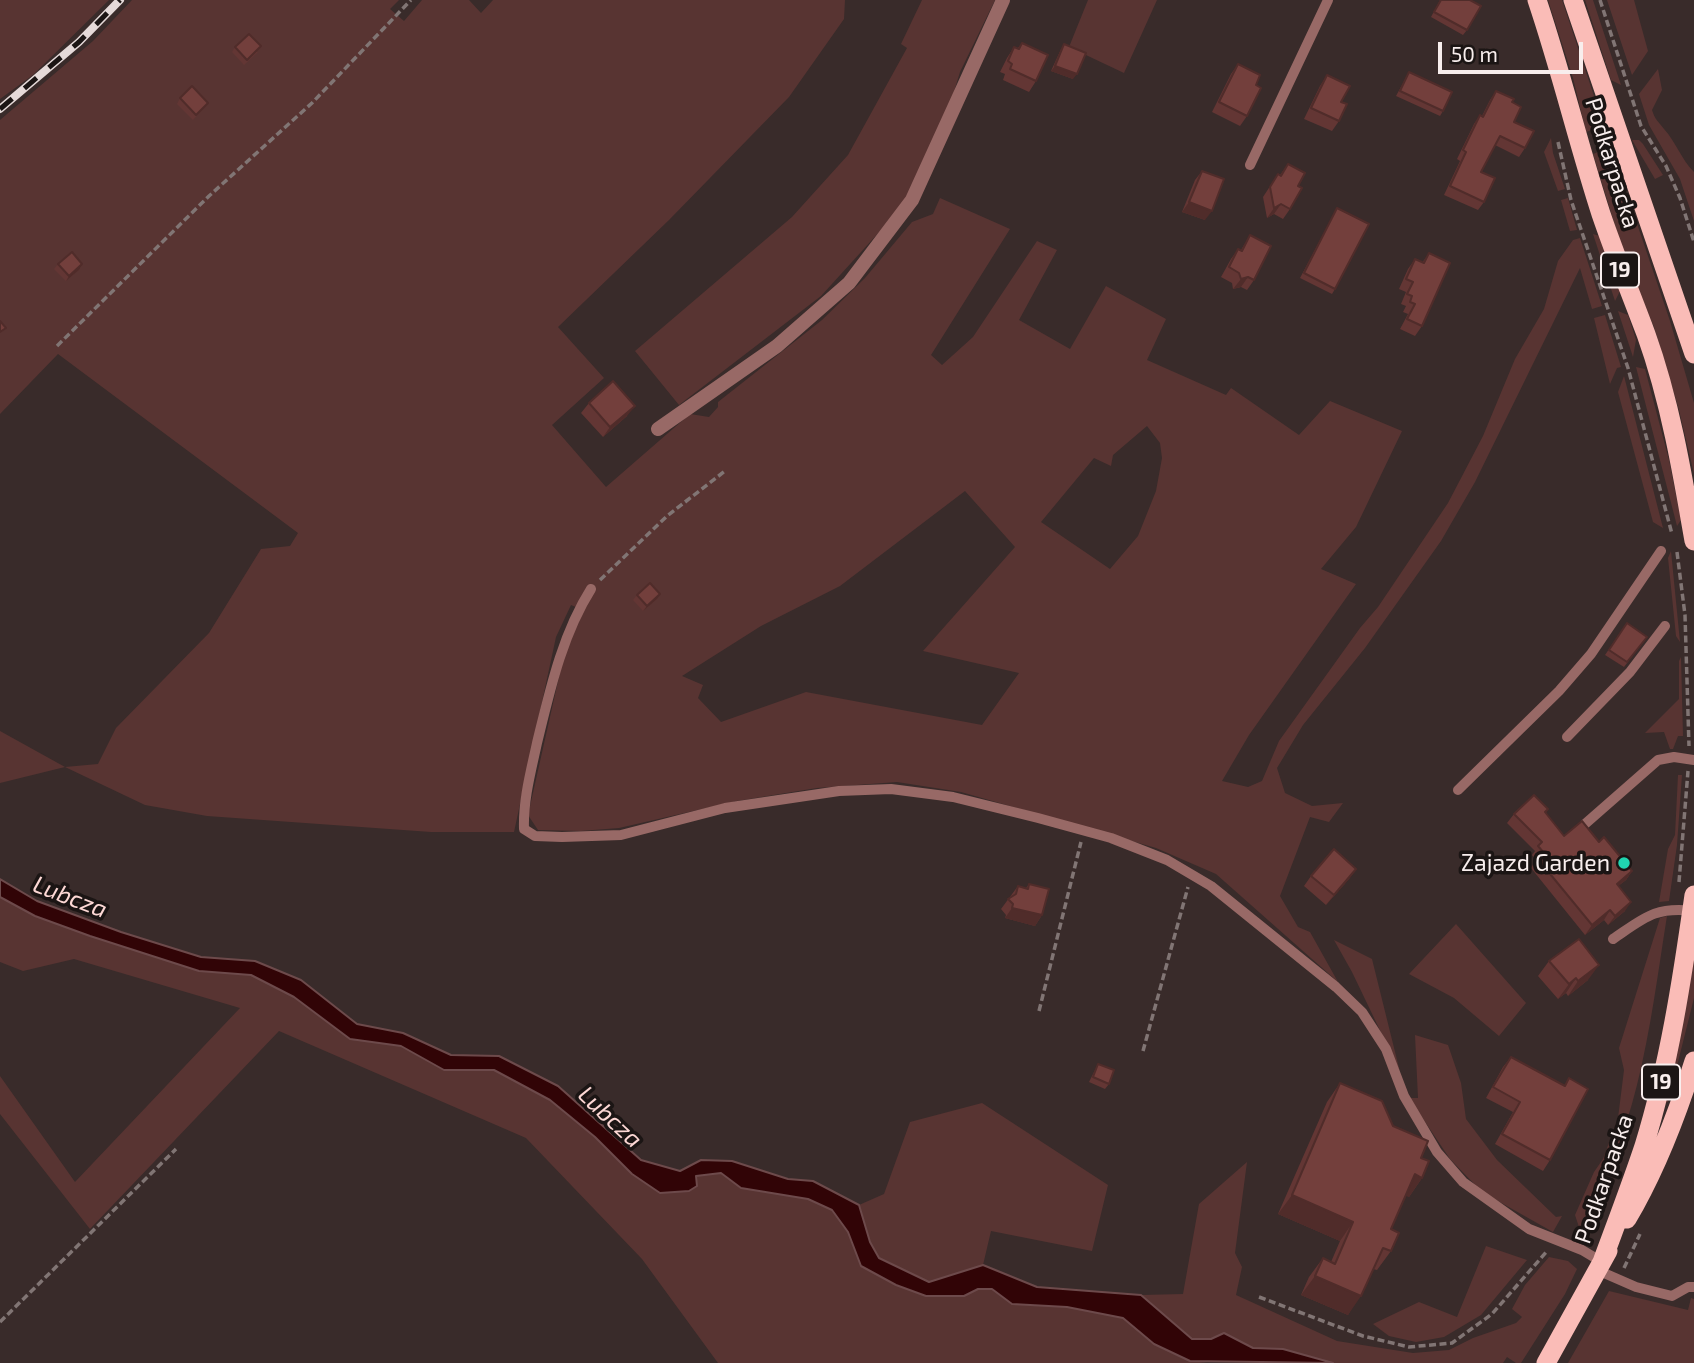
<!DOCTYPE html>
<html>
<head>
<meta charset="utf-8">
<style>
  body { margin:0 }
  #map { position:relative; width:1694px; height:1363px; overflow:hidden; background:#392b2a; font-family:"Exo 2",sans-serif }
  canvas { display:block }
  .scale { position:absolute; left:1438px; top:42px; width:145px; height:32px; box-sizing:border-box; border:4px solid #f8eeed; border-top:0; padding-left:9px; font-size:21px; line-height:24px; white-space:nowrap; color:#f8eeed; -webkit-text-stroke:5px #1b1514; paint-order:stroke }
</style>
</head>
<body>
<div id="map">
<canvas width="1694" height="1363"></canvas>
<div class="scale">50 m</div>
</div>
<script>
const g = document.querySelector('canvas').getContext('2d');
g.lineJoin = 'round';
function fill(path, color) { g.fillStyle = color; g.fill(path, 'evenodd'); }
function trace(path, color, width, dash) { g.strokeStyle = color; g.lineWidth = width; g.lineCap = dash ? 'butt' : 'round'; g.setLineDash(dash || []); g.stroke(path); }
function label(font, color, halo, rows, align = 'center') {
  g.font = font + ' "Exo 2",sans-serif'; g.lineWidth = 7; g.setLineDash([]); g.textBaseline = 'middle'; g.strokeStyle = halo; g.fillStyle = color; for (const [text, x, y, turn = 0] of rows) {
    g.save(); g.translate(x, y); g.rotate((+turn || 0) * Math.PI / 180); g.textAlign = isNaN(turn) ? turn : align; if (halo) g.strokeText(text, 0, 0); g.fillText(text, 0, 0); g.restore();
  }
}
fill(new Path2D(`
  M0 0H109L33 75 0 99Z
  M132 0H399L390 9 404 21 422 0H469L481 13 493 0H845L844 19 789 97 669 220 558 327 604 378 552 425 606 487 690 414 709 417 718 407V402L822 320 865 278 912 222 933 214 940 198 1010 229 931 355 942 365 973 337 1037 241 1057 250 1019 320 1070 349 1106 286 1166 319 1147 360 1226 395 1231 388 1299 435 1330 401 1402 431 1356 527 1321 569 1356 584 1249 735 1222 781 1248 787 1262 781 1279 741 1360 628 1378 607 1448 503 1483 436 1515 359 1544 309 1558 261 1573 240 1580 238 1602 306 1592 309 1580 268 1475 482 1441 541 1365 648 1303 725 1277 768 1285 793 1312 806 1343 803 1329 822 1310 817 1280 896 1298 927 1310 932 1338 982 1216 874 1156 848 961 792 897 782 817 788 737 801 619 828 581 831 538 830 528 815 563 659 583 610 571 605 556 637 514 832H431L207 816 145 805 65 767 0 783V731L65 767 98 764 116 728 209 633 261 549 290 546 298 533 58 354 0 414V120L93 41ZM1147 426 1160 443 1162 458 1156 491 1138 536 1110 569 1041 522 1094 458 1111 466 1113 455ZM965 491 1015 547 923 651 1019 673 982 725 806 692 721 722 698 698 703 685 682 676 761 626 840 586Z
  M922 0H995L960 72 953 95 913 186 901 208 821 296 679 405 635 351 792 217 848 155 907 48 901 44Z
  M1088 0H1157L1124 73 1069 47Z
  M1548 0H1562L1604 126 1586 132 1573 78Z
  M1585 0H1593L1621 85 1611 80Z
  M1607 0H1634L1648 51 1632 75Z
  M1658 69 1662 90 1652 110C1655 120 1658 121 1664 129 1676 142 1681 159 1694 172V221L1680 179 1649 125 1639 94Z
  M1551 138 1553 153 1565 189 1558 191 1544 152Z
  M1632 140H1639L1643 144 1663 175 1655 179Z
  M1611 147 1670 321 1694 403V474L1679 410 1654 327 1625 258 1593 154Z
  M1568 198 1577 230 1570 231 1561 200Z
  M1593 234 1603 237 1620 291 1615 301Z
  M1618 311 1628 315 1636 340 1633 357Z
  M1605 315 1621 367 1617 368 1610 384 1594 318Z
  M1636 367 1645 369 1669 460 1681 520 1677 526Z
  M1624 376 1663 528 1653 522 1618 392Z
  M1671 551 1680 642 1676 636 1668 558Z
  M1681 657 1683 736H1678L1673 749H1670L1664 732 1645 733 1679 699V661Z
  M1678 775H1682L1677 845 1669 901 1659 902 1668 849 1675 835Z
  M0 897 35 916 199 971 251 975 294 997 350 1039 401 1046 444 1070H494L550 1100 595 1137 632 1174 696 1176 721 1173 741 1188 808 1199 832 1210 848 1232 861 1266 926 1296H964L978 1288 993 1289 1012 1304 1067 1307 1123 1318 1154 1344 1190 1361 1208 1363H718L642 1259 526 1138 279 1031 90 1229 0 1114V1076L75 1182 240 1008 74 959 23 971 0 962Z
  M1667 916C1658 972 1651 1029 1637 1085 1624 1137 1604 1187 1582 1236L1575 1215 1594 1172 1603 1159 1618 1118 1624 1070 1619 1048 1660 918Z
  M1456 924 1526 1003 1499 1036 1454 998 1409 974Z
  M1334 940 1372 959 1400 1072 1352 972Z
  M1694 941V998L1668 1102 1665 1103Z
  M1415 1035 1448 1045 1461 1083 1466 1119 1497 1160 1556 1217 1562 1216 1553 1232 1482 1192 1450 1159 1409 1098H1418Z
  M982 1103 1108 1185 1092 1251 991 1231 983 1265 929 1282 879 1258 870 1242 859 1205 884 1194 910 1122Z
  M1247 1162 1235 1253 1242 1267 1236 1295 1337 1341 1413 1353 1449 1350 1473 1338 1516 1323 1522 1317 1512 1309 1525 1285 1549 1257 1568 1261 1577 1269 1565 1294 1521 1363H1516L1507 1357 1503 1363H1333L1283 1349 1253 1348 1224 1333 1211 1339H1192L1141 1295 1183 1294 1199 1204Z
  M1486 1246 1527 1260 1481 1315 1444 1337 1416 1342 1389 1336 1373 1324 1419 1302 1457 1317Z
  M1609 1291 1688 1310 1691 1298 1694 1299V1363H1568Z`), '#583432');
const water = new Path2D(`
  M0 879 37 901 121 932 201 957 255 961 301 980 357 1024 403 1033 451 1055 499 1056 558 1086 641 1160 680 1171 701 1160 732 1161 788 1179 813 1181 859 1205 870 1242 879 1258 929 1282 983 1265 1037 1287 1141 1295 1192 1339H1211L1224 1333 1253 1348 1283 1349 1333 1363 1190 1361 1154 1344 1123 1318 1067 1307 1012 1304 992 1289H978L964 1296H926L896 1285 861 1266 848 1232 832 1210 808 1199 741 1188 721 1173 696 1176 697 1186 689 1191 660 1193 632 1174 595 1137 550 1100 494 1070H444L401 1046 350 1039 294 997 251 975 199 971 90 936 35 916 0 897Z`);
fill(water, '#310406');
trace(water, '#6d4a4b', 2);
trace(new Path2D(`
  M1600 0 1641 126 1666 166 1680 198 1694 242
  M1558 142 1571 200 1628 368 1672 534
  M57 346 209 196 312 103 411 0
  M1677 552 1685 615 1689 746
  M600 580 667 516 725 471
  M1679 882 1688 771
  M1039 1011 1081 842
  M1143 1051 1188 887
  M1624 1268 1640 1234
  M1259 1297 1363 1336 1409 1347 1452 1343 1492 1314 1548 1250
  M0 1322 176 1149`), '#817574', 3.5, [7, 3.5]);
trace(new Path2D(`
  M1250 165 1328 0
  M591 589C562 635 550 690 537 743 531 771 523 800 524 829L535 836 562 837 621 835 725 808 839 791 891 789 953 797 1038 818 1111 838 1167 860 1211 886 1336 987 1362 1012 1386 1049 1404 1096 1437 1152 1463 1182 1529 1229 1582 1250 1602 1262
  M1567 737 1630 672 1665 626
  M1458 790 1559 691 1591 654 1661 551
  M1585 824 1658 760 1674 757 1694 760
  M1613 939C1644 918 1655 906 1694 911
  M1597 1270 1636 1287 1672 1296 1688 1287H1694`), '#986966', 10);
trace(new Path2D(`
  M658 429 777 346 849 283 912 200 1003 0`), '#986966', 14);
trace(new Path2D(`
  M1537 0C1561 71 1578 143 1601 214 1615 255 1631 294 1646 334 1670 401 1682 471 1694 541
  M1573 0 1694 354
  M1627 1219C1656 1170 1677 1115 1694 1061
  M1602 1262C1616 1224 1631 1185 1644 1146 1669 1065 1682 980 1694 895
  M1546 1363 1608 1251`), '#fabcb7', 19);
const rail = new Path2D(`
  M0 109 79 42 120 0`);
trace(rail, '#e5dad9', 8);
trace(rail, '#1b1514', 5, [16]);
fill(new Path2D(`
  M1440 0H1470L1467 30 1463 35 1431 17Z
  M1022 43 1036 81 1029 92 1003 80 1005 74 1000 72 1007 58 1014 47 1017 49Z
  M1064 44 1073 79 1051 71 1061 49Z
  M235 47 258 52 244 65 232 52Z
  M1238 64 1256 85 1247 116 1240 126 1212 112 1231 74Z
  M1409 72 1443 111 1440 116 1396 96Z
  M1327 75 1341 102 1339 121 1332 131 1304 119 1320 86Z
  M1496 91 1512 102 1514 122 1525 148 1519 157 1495 145 1481 172 1484 202 1478 210 1444 195 1460 161 1457 159 1474 124 1480 115 1482 116 1490 100Z
  M180 98 208 103 193 120 177 104Z
  M1288 164 1298 186 1290 209 1283 219 1274 214 1267 218 1263 197 1278 174 1280 175Z
  M1202 171 1205 220 1182 212 1195 180Z
  M1337 208 1335 289 1332 294 1300 278Z
  M1250 235 1254 280 1247 290 1241 287 1233 289 1232 283 1221 277 1231 259 1238 249 1241 250Z
  M1429 253 1422 326 1415 336 1400 329 1408 314 1403 312 1406 306 1401 304 1406 292 1399 289 1408 269 1415 259 1422 263Z
  M58 264 79 270 66 281 54 269Z
  M589 403 627 416 603 437 581 413Z
  M660 594 657 599 643 611 633 600 637 595Z
  M1627 623 1647 637 1624 667 1605 655Z
  M1548 809 1546 813 1564 836 1599 842 1632 871 1626 880 1618 886 1625 911 1608 925 1604 920 1585 935 1531 868 1536 860 1532 855 1535 851 1507 823 1514 814Z
  M1356 869 1349 879 1326 905 1304 886 1311 876Z
  M1029 884 1042 915 1035 926 1005 918 1006 915 1001 909 1018 886 1026 888Z
  M1549 961 1588 980 1568 996 1566 993 1558 999 1538 976Z
  M1511 1057 1564 1086 1569 1078 1550 1160 1543 1171 1495 1144 1513 1112 1486 1098 1503 1067Z
  M1098 1064 1109 1084 1105 1089 1089 1082Z
  M1340 1083 1393 1126 1421 1158 1422 1178 1409 1197 1406 1195 1391 1229V1251L1377 1270 1373 1269 1348 1315 1301 1295 1309 1277 1323 1258 1331 1262 1340 1241 1278 1214 1327 1102Z`), '#633634');
fill(new Path2D(`
  M1055 66 1077 74 1073 79 1051 71Z
  M1189 202 1212 211 1205 220 1182 212Z
  M1281 204 1274 214 1267 218 1274 208Z
  M82 264 79 270 66 281 69 276Z
  M1248 277 1241 287 1233 289 1241 279Z
  M635 406 627 416 603 437 610 427Z
  M660 594 657 599 643 611 647 606Z
  M1356 869 1349 879 1326 905 1334 895Z
  M1632 871 1626 880 1610 893 1617 884Z
  M1631 902 1625 911 1608 925 1615 916Z
  M1012 908 1042 915 1035 926 1005 918Z
  M1610 910 1604 920 1585 935 1592 925Z
  M1599 965 1588 980 1568 996 1578 981Z
  M1576 978 1566 993 1558 999 1569 984Z
  M1415 1174 1422 1178 1409 1197 1401 1194Z
  M1292 1195 1353 1222 1340 1241 1278 1214Z
  M1315 1276 1361 1296 1348 1315 1301 1295Z`), '#502c2a');
const building = new Path2D(`
  M1441 0H1470L1481 6 1467 30 1434 12Z
  M249 34 261 46 247 60 235 47Z
  M1022 43 1048 55 1036 81 1010 69 1012 64 1008 61 1014 47 1019 49Z
  M1064 44 1086 53 1077 74 1055 66Z
  M1238 64 1260 75 1256 85 1261 88 1247 116 1219 102Z
  M1409 72 1452 92 1443 111 1400 91Z
  M1327 75 1350 86 1341 102 1347 104 1339 121 1311 108Z
  M192 86 208 103 196 115 180 98Z
  M1496 91 1514 99 1512 102 1521 107 1514 122 1534 131 1525 148 1500 136 1481 172 1495 178 1484 202 1450 186 1466 152 1463 150 1480 115 1483 117Z
  M1288 164 1305 173 1298 186 1302 188 1290 209 1281 204 1274 208 1270 187 1278 174 1281 176Z
  M1202 171 1224 179 1212 211 1189 202Z
  M1337 208 1369 224 1335 289 1304 273Z
  M1250 235 1271 246 1254 280 1248 277 1241 279 1239 273 1229 267 1238 249 1242 251Z
  M72 252 82 264 69 276 58 264Z
  M1429 253 1450 263 1422 326 1407 319 1415 304 1410 302 1412 296 1407 294 1413 282 1406 279 1415 259 1424 263Z
  M0 321 6 328 0 332Z
  M613 381 635 406 610 427 589 403Z
  M650 583 660 594 647 606 637 595Z
  M1627 623 1647 637 1627 662 1609 650Z
  M1534 795 1548 809 1545 812 1564 836 1582 821 1599 842 1604 837 1632 871 1617 884 1631 902 1615 916 1610 910 1592 925 1537 858 1544 853 1538 846 1542 842 1514 814Z
  M1334 849 1356 869 1334 895 1311 876Z
  M1029 884 1049 889 1042 915 1012 908 1013 904 1008 899 1016 894 1018 886 1028 889Z
  M1579 939 1599 965 1578 981 1576 978 1569 984 1549 961Z
  M1511 1057 1565 1086 1569 1078 1588 1089 1550 1160 1502 1134 1520 1102 1493 1087Z
  M1098 1064 1114 1070 1109 1084 1093 1077Z
  M1340 1083 1382 1101 1393 1126 1428 1141 1421 1158 1429 1161 1422 1178 1415 1174 1391 1229 1399 1233 1391 1251 1383 1248 1361 1296 1315 1276 1323 1258 1335 1264 1353 1222 1292 1195Z`);
fill(building, '#733f3c');
trace(building, '#502c2a', 2);
for (const [x, y, r, color] of [
  [1624,863,7,"#20d5b0"]
]) { const dot = new Path2D(); dot.arc(x, y, r, 0, 2 * Math.PI); g.fillStyle = color; g.fill(dot); trace(dot, '#1b1514', 2.5); }
for (const [x, y, w] of [
  [1620,270,38],
  [1661,1082,38]
]) { const box = new Path2D(); box.roundRect(x - w / 2, y - 17.5, w, 35, 5); g.fillStyle = '#1b1514'; g.fill(box); trace(box, '#f8eeed', 2); }
label('bold 21px', '#f8eeed', null, [
  ["19",1620,270],
  ["19",1661,1082]
]);
label('23px', '#f8eeed', '#1b1514', [
  ["Podkarpacka",1612,163,73],
  ["Podkarpacka",1604,1179,-71]
]);
label('23px', '#f8eeed', '#1b1514', [
  ["Zajazd Garden",1610,863]
], 'right');
label('italic 24px', '#fdd8d5', '#1b1514', [
  ["Lubcza",70,897,21],
  ["Lubcza",610,1117,43]
]);
</script>
</body>
</html>
